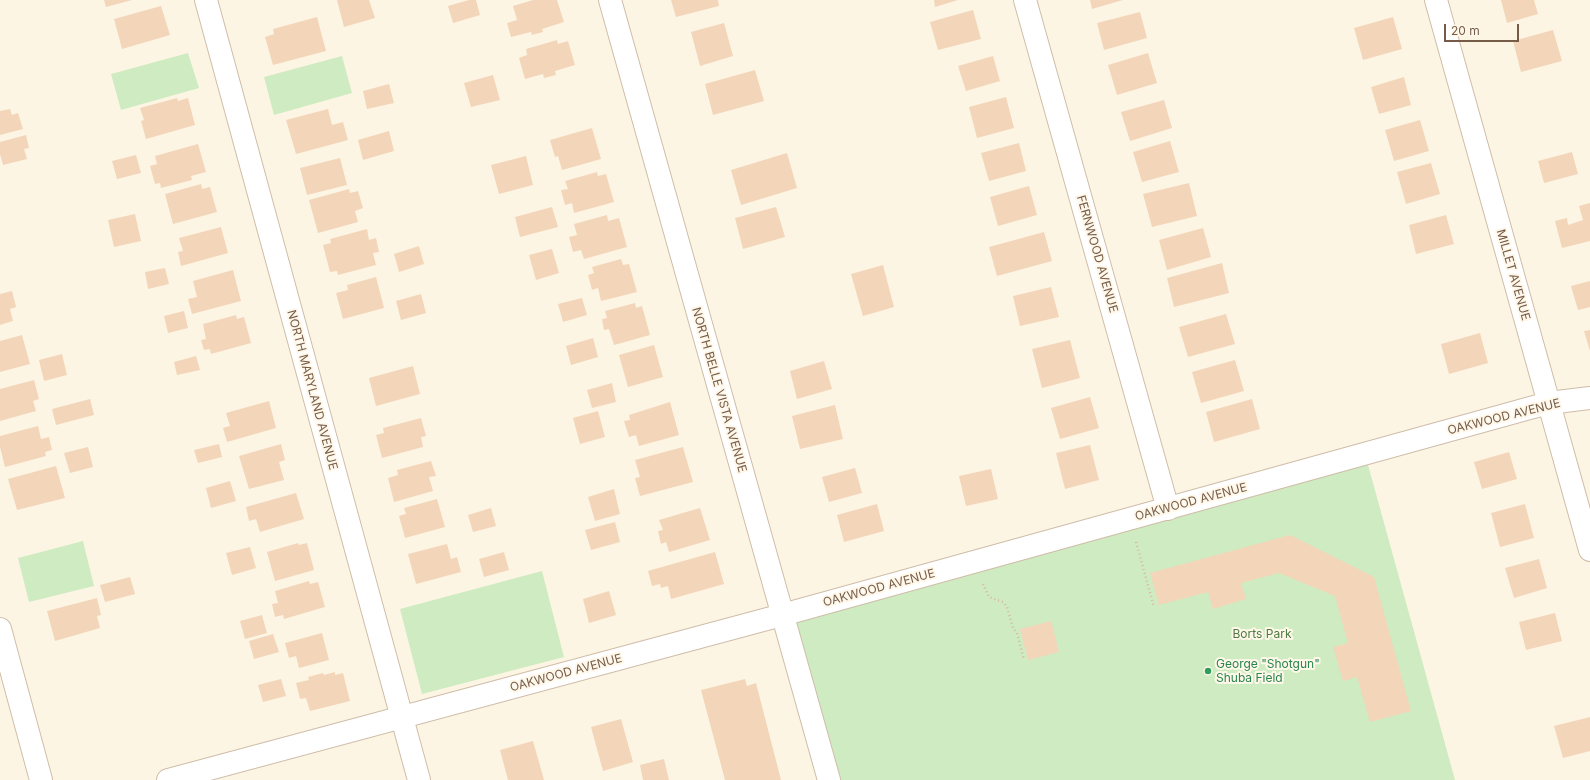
<!DOCTYPE html>
<html>
<head>
<meta charset="utf-8">
<style>
  body { margin:0 }
  #map { position:relative; width:1590px; height:780px; overflow:hidden; background:#fdf5e3; font-family:Inter,sans-serif }
  canvas { display:block }
  .scale { position:absolute; left:1444px; top:24px; width:75px; height:18px; box-sizing:border-box; border:2px solid #765c48; border-top:0; padding-left:5px; font-size:12px; line-height:14px; white-space:nowrap; color:#765c48; -webkit-text-stroke:3px #fff8ea; paint-order:stroke }
</style>
</head>
<body>
<div id="map">
<canvas width="1590" height="780"></canvas>
<div class="scale">20 m</div>
</div>
<script>
const g = document.querySelector('canvas').getContext('2d');
g.lineJoin = 'round';
function fill(path, color) { g.fillStyle = color; g.fill(path, 'evenodd'); }
function trace(path, color, width, dash) { g.strokeStyle = color; g.lineWidth = width; g.lineCap = dash ? 'butt' : 'round'; g.setLineDash(dash || []); g.stroke(path); }
function label(font, color, halo, rows, align = 'center') {
  g.font = font + ' Inter,sans-serif'; g.lineWidth = 4; g.setLineDash([]); g.textBaseline = 'middle'; g.strokeStyle = halo; g.fillStyle = color; for (const [text, x, y, turn = 0] of rows) {
    g.save(); g.translate(x, y); g.rotate((+turn || 0) * Math.PI / 180); g.textAlign = isNaN(turn) ? turn : align; if (halo) g.strokeText(text, 0, 0); g.fillText(text, 0, 0); g.restore();
  }
}
fill(new Path2D(`
  M188 53 199 88 121 110 111 74Z
  M342 56 352 93 274 115 264 77Z
  M1365 454 1455 780H829L782 615Z
  M83 541 94 586 29 602 18 558Z
  M542 571 564 657 422 694 400 609Z`), '#cfebc1');
fill(new Path2D(`
  M104 0H132L106 7Z
  M337 0H369L375 18 344 27Z
  M469 0H476L480 15 453 23 448 6Z
  M533 0H557L564 22 542 29 543 32 532 35 531 32 511 37 507 23 517 20 513 6Z
  M671 0H718L719 6 676 17Z
  M934 0H958L935 7Z
  M1090 0H1123L1092 9Z
  M1501 0H1534L1538 14 1507 23Z
  M161 6 170 35 122 49 114 19Z
  M973 10 981 39 938 50 930 22Z
  M1140 12 1147 38 1104 50 1097 23Z
  M317 17 326 51 273 65 265 37 274 34 273 29Z
  M1393 17 1402 49 1363 60 1354 28Z
  M724 23 733 56 700 66 691 32Z
  M1553 30 1562 61 1521 72 1513 41Z
  M557 40 558 44 568 41 575 65 555 71 556 75 544 78 543 74 525 79 519 58 527 55 526 49Z
  M1148 53 1157 83 1117 95 1108 65Z
  M993 56 1000 81 966 91 958 66Z
  M755 70 764 101 713 115 705 84Z
  M493 75 500 100 471 107 464 83Z
  M1404 77 1411 105 1379 114 1371 87Z
  M389 84 394 103 367 109 363 91Z
  M1006 97 1014 128 977 138 969 107Z
  M177 98 178 101 188 98 195 125 146 139 141 121 144 120 140 108Z
  M1164 100 1172 128 1130 141 1121 112Z
  M10 109 12 115 18 113 23 129 0 135V111Z
  M328 109 332 125 343 122 348 140 296 154 286 120Z
  M1420 120 1429 151 1394 161 1385 130Z
  M592 128 601 159 562 170 558 156 555 157 550 140Z
  M389 131 394 151 363 160 358 140Z
  M26 135 29 148 24 149 27 159 3 165 0 154V142Z
  M1170 141 1179 172 1142 182 1133 152Z
  M1019 143 1026 171 989 181 981 153Z
  M198 144 206 172 191 176 192 180 161 188 160 183 155 184 150 166 157 164 155 156Z
  M1572 152 1578 174 1544 183 1538 161Z
  M787 153 797 188 741 205 731 170Z
  M136 155 141 173 117 179 112 161Z
  M526 156 533 185 499 194 491 165Z
  M340 158 347 185 307 195 300 168Z
  M1431 163 1440 194 1406 204 1397 172Z
  M597 172 598 176 606 174 614 202 574 213 572 203 565 205 561 190 568 189 565 181Z
  M1189 183 1197 216 1152 227 1143 194Z
  M201 184 202 189 210 187 217 212 173 224 165 194Z
  M1029 186 1037 215 998 226 990 197Z
  M349 189 350 193 358 191 363 208 355 211 358 222 318 233 309 200Z
  M1590 203V241L1562 248 1555 221 1567 218 1568 225 1583 220 1579 206Z
  M552 207 558 227 520 237 515 217Z
  M776 207 785 237 743 249 735 218Z
  M135 214 141 241 114 247 108 220Z
  M607 215 608 221 619 218 627 247 584 259 581 250 573 252 569 237 577 235 574 224Z
  M1446 215 1454 244 1416 254 1409 225Z
  M221 227 228 253 181 266 178 252 183 251 179 238Z
  M1203 228 1211 257 1167 270 1159 240Z
  M367 229 369 240 376 238 379 252 373 253 376 265 338 275 337 271 330 272 323 245 331 243 330 239Z
  M1044 232 1052 261 997 276 989 247Z
  M419 246 424 264 399 272 394 254Z
  M552 249 559 273 536 280 529 255Z
  M621 259 623 265 629 264 637 292 601 301 598 288 592 290 588 275 594 273 592 267Z
  M1222 263 1229 293 1174 307 1167 278Z
  M883 265 894 307 863 316 851 274Z
  M165 268 169 284 148 289 145 272Z
  M233 270 241 301 192 314 188 299 197 297 193 281Z
  M376 277 384 308 343 319 336 293 348 290 347 285Z
  M1590 281V307L1578 310 1571 286Z
  M1051 287 1059 317 1020 326 1013 296Z
  M12 291 16 307 10 309 13 321 0 325V294Z
  M421 294 426 313 401 320 396 301Z
  M582 298 587 315 563 322 558 304Z
  M635 303 636 308 642 306 650 335 614 345 609 329 604 330 602 319 607 318 605 311Z
  M184 311 188 328 168 333 164 316Z
  M1226 314 1235 344 1188 357 1179 327Z
  M236 315 237 319 244 317 251 343 211 354 210 349 204 350 201 340 206 339 203 324Z
  M1590 330V351L1584 331Z
  M1480 333 1488 363 1449 374 1441 344Z
  M22 335 30 364 0 372V341Z
  M593 338 598 357 571 365 566 346Z
  M1070 340 1080 378 1042 388 1032 349Z
  M654 345 663 377 628 387 619 355Z
  M62 354 67 375 44 381 39 360Z
  M196 356 200 370 177 375 174 362Z
  M1235 360 1244 391 1201 403 1192 372Z
  M824 361 832 389 797 399 790 371Z
  M413 366 420 394 376 406 369 378Z
  M34 380 39 399 33 401 36 411 0 421V389Z
  M612 383 616 402 592 408 587 390Z
  M1090 397 1099 428 1060 439 1051 408Z
  M90 399 94 415 56 425 52 409Z
  M1252 399 1260 429 1214 442 1206 412Z
  M269 401 276 428 227 442 223 428 230 426 226 413Z
  M670 402 679 435 639 446 636 435 629 437 624 421 630 420 629 415Z
  M835 405 843 439 800 449 792 416Z
  M598 411 605 437 580 444 573 418Z
  M421 418 426 436 421 437 423 447 382 458 376 435 384 433 383 428Z
  M38 426 41 439 49 437 52 450 45 452 46 456 5 467 0 447V436Z
  M219 444 222 457 198 463 194 450Z
  M281 444 285 460 279 462 284 480 249 489 239 456Z
  M1090 445 1099 480 1065 489 1056 453Z
  M88 447 93 467 70 473 64 453Z
  M683 447 693 482 640 496 635 478 640 477 635 460Z
  M1509 452 1517 479 1482 489 1474 462Z
  M431 461 436 476 429 477 433 491 394 502 388 478 398 475 397 470Z
  M56 466 65 498 17 510 8 479Z
  M855 468 862 493 829 502 822 477Z
  M991 469 998 499 966 506 959 476Z
  M230 481 236 501 211 508 206 488Z
  M614 489 620 514 595 521 588 497Z
  M296 493 304 519 260 532 256 519 249 521 246 507Z
  M437 499 445 527 405 538 399 516 406 514 404 508Z
  M877 504 884 531 844 542 837 515Z
  M1525 504 1534 538 1500 547 1491 513Z
  M491 508 496 526 473 532 468 515Z
  M700 508 710 540 669 552 666 542 661 544 658 531 663 530 659 520Z
  M615 522 620 542 591 550 585 530Z
  M1290 535 1374 577 1411 711 1370 722 1357 677 1343 681 1333 647 1348 643 1335 596 1279 573 1241 583 1246 599 1213 609 1208 592 1159 605 1150 573Z
  M298 543 299 545 307 543 314 570 275 581 267 552Z
  M447 544 451 559 457 557 461 572 416 584 408 554Z
  M250 547 256 568 232 575 226 553Z
  M504 552 509 570 484 577 479 559Z
  M715 552 724 584 671 599 668 586 661 588 660 584 652 586 648 571Z
  M1539 559 1547 588 1514 598 1505 568Z
  M130 577 135 594 105 602 100 585Z
  M309 581 310 584 318 582 325 607 284 619 283 615 275 617 272 604 278 603 275 591Z
  M609 591 616 615 589 623 583 599Z
  M97 598 101 615 97 616 100 628 55 641 47 611Z
  M1555 613 1562 641 1526 650 1519 622Z
  M262 615 267 633 245 639 240 621Z
  M1051 621 1059 652 1028 660 1020 629Z
  M322 633 329 660 299 668 296 656 289 658 285 643Z
  M273 634 279 652 254 659 249 641Z
  M335 672V675L343 673 350 701 310 711 306 698 300 699 296 683 309 680 308 677 323 673 324 675Z
  M281 679 286 696 263 702 258 685Z
  M745 679 747 686 756 683 781 780H725L701 690Z
  M1590 717V751L1563 758 1554 726Z
  M621 719 633 762 603 771 591 727Z
  M533 741 544 780H508L500 750Z
  M664 759 669 780H643L640 765Z`), '#f3d5ba');
const minor = new Path2D(`
  M206 0 419 780
  M1025 0 1168 509
  M1436 0 1590 550
  M0 629 41 780`);
const tertiary = new Path2D(`
  M610 0 829 780
  M168 780 782 615 1530 408 1549 403 1590 398`);
trace(minor, '#cfbda9', 24);
trace(tertiary, '#cfbda9', 24);
trace(new Path2D(`
  M1136 542 1154 607
  M983 584 989 597 1003 602 1007 607 1013 628 1017 633 1024 660`), '#d8b89d', 2.5, [1, 3]);
trace(minor, '#fff', 22);
trace(tertiary, '#fff', 22);
for (const [x, y, r, color] of [
  [1208,671,4,"#2e9e5b"]
]) { const dot = new Path2D(); dot.arc(x, y, r, 0, 2 * Math.PI); g.fillStyle = color; g.fill(dot); trace(dot, '#fff8ea', 1.5); }
label('12px', '#765c48', '#fff8ea', [
  ["FERNWOOD AVENUE",1097,254,74],
  ["MILLET AVENUE",1513,275,74],
  ["NORTH MARYLAND AVENUE",312,390,75],
  ["NORTH BELLE VISTA AVENUE",719,390,74],
  ["OAKWOOD AVENUE",1504,417,-14],
  ["OAKWOOD AVENUE",1191,502,-15],
  ["OAKWOOD AVENUE",879,588,-15],
  ["OAKWOOD AVENUE",566,673,-15]
]);
label('12px', '#4d7c40', '#fff8ea', [
  ["Borts Park",1262,634]
]);
label('12px', '#27864d', '#fff8ea', [
  ["George \"Shotgun\"",1216,664],
  ["Shuba Field",1216,678]
], 'left');
</script>
</body>
</html>
